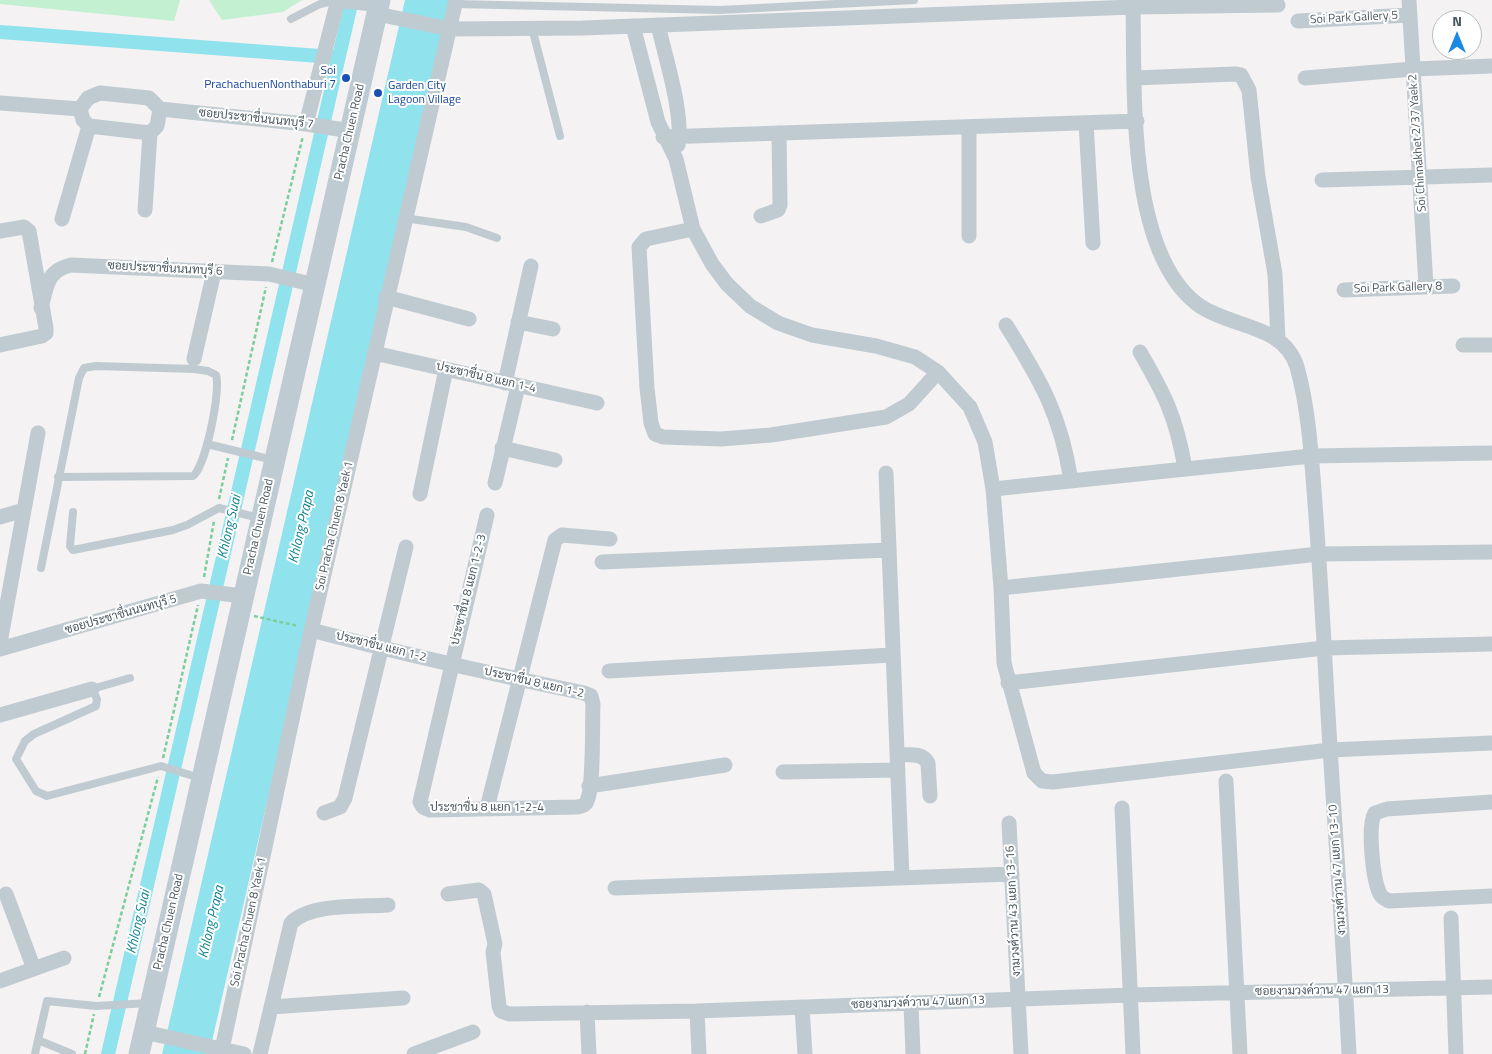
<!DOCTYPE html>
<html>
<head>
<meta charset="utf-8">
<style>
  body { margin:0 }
  #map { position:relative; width:1492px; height:1054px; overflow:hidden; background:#f4f2f3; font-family:"Titillium Web",sans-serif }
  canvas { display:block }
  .north { position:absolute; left:1432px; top:10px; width:50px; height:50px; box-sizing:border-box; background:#fff; border:1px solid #b7bcbf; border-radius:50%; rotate:0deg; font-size:14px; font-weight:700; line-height:20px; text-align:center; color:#4a5860 }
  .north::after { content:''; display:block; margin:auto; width:18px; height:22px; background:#1c88e5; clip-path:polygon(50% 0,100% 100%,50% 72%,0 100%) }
</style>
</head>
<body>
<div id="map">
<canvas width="1492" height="1054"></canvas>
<div class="north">N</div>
</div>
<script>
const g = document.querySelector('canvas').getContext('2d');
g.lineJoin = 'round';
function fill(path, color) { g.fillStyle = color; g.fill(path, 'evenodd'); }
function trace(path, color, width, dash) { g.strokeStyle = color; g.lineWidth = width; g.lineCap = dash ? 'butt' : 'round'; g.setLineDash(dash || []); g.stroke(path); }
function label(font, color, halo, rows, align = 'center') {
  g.font = font + ' "Titillium Web",Sarabun,sans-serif'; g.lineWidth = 4; g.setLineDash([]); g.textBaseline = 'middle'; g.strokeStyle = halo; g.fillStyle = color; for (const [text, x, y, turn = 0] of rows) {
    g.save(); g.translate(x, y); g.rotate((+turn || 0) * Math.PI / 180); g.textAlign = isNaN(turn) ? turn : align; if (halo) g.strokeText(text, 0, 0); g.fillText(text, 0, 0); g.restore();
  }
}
fill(new Path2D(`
  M0 0H180L174 21 0 4Z
  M209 0H302L283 12 222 20Z`), '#c3f0d0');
fill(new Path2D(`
  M405 0H452L209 1054H162Z`), '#90e3ed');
trace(new Path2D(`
  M0 32 333 57
  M108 1054 352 0`), '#90e3ed', 14);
trace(new Path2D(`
  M272 262 303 136
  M232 440 266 287
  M219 499 228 458
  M204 577 214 521
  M254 616 298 626
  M163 758 198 605
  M99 997 158 777
  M85 1054 94 1014`), '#7ace9c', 2.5, [4, 2.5]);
trace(new Path2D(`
  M455 4 720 10 914 0
  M291 19 320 4 338 0
  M532 28 560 136
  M404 218 466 227 497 238
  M207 444 273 460
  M73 512 70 546 73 550 173 530 187 525 219 508 259 518
  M41 568 79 378 84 368 96 366 194 369 208 371 216 375C221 390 206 466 193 476L58 477
  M130 678 92 689 97 699 96 706 34 734 25 741 16 759 36 791 47 796 161 766 200 778
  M35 1054 38 1040
  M72 1054 38 1040 47 1001 96 1006 149 1003`), '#c0cbd1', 8);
trace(new Path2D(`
  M338 0 379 5
  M1409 0 1426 286
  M1133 7C1135 89 1126 254 1200 306 1232 328 1284 324 1297 367 1308 406 1311 450 1314 490 1318 541 1321 592 1324 642 1331 780 1342 917 1349 1054
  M377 14 450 29 583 28 1133 7 1278 5
  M1298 21 1410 15
  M658 25C665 56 684 115 678 145
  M633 26 658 122 676 159 693 229 712 264 727 284 750 306 778 323 812 335 876 346 915 357 938 372 970 407 985 442 993 489 1001 588 1004 663 1034 773 1042 781 1053 782 1330 750 1492 743
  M1134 78 1235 74 1241 75 1249 90 1258 177 1275 274 1278 340
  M1305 78 1413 69 1492 66
  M100 93 149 98 160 109 157 126 150 133 89 126 83 120 80 109 88 98Z
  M0 103 80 109
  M160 109 306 124 351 131
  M1086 123 1093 243
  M306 124 338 0
  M969 127V236
  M663 137 1137 121
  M1322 180 1492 175
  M145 210 150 133
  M761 216 778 210 780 205 779 133
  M62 219 89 126
  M693 229 646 239 639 247 647 388 651 423 655 434 663 437 721 439 771 435 886 417 909 404 938 372
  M0 231 24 227 29 231 46 328V333L42 336 0 345
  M1344 290 1453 286
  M386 297 469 319
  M41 308C47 286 46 271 71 265L269 274 315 285
  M518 322 553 329
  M1006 325C1041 381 1061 415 1071 481
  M1463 345H1492
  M1140 352C1165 395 1176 417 1185 468
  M374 353 597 403
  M194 359 214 272
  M505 383 531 266
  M502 448 555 460
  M886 473 902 878
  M495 483 518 386
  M993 489 1311 456 1492 453
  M420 494 446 369
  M0 517 24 510
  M602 562 888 550
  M1001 588 1319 554 1492 552
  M311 630C402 654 493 674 584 693L591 696 593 704C592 723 594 787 587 801 586 805 582 806 578 807L430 810 423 807 420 802 487 515
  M0 643 38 433
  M0 649 201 591 243 596
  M609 671 892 655
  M1008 683 1324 648 1492 644
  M0 715 92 689
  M898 755C909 755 922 752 928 763L930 796
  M783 772 898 770
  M1226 781 1240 1054
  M589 786 725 765
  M1492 802 1387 809 1375 813C1367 826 1373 880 1380 894 1382 898 1385 899 1389 901L1492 896
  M487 808 555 540 562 535 610 539
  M1122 808 1133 1054
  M324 813 340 807 345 798 406 547
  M1009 823 1021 1054
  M615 888 1012 874
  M6 894 34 969
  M448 894 479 890 484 894 495 944 493 952 499 1006 501 1011 509 1014 697 1011 1130 995 1492 987
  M1451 918 1456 1054
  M0 981 64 958
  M911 1004 913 1054
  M271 1007 403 998
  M802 1007 805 1054
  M697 1011 699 1054
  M587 1012 589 1054
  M144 1032 244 1054
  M221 1054 309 640 456 0
  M260 1054 291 923C311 903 360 907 388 905
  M414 1054 473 1032`), '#c0cbd1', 15);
trace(new Path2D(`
  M139 1054 380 0`), '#bfcbd3', 21);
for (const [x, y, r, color] of [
  [346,78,5,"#1a4fb4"],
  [378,93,5,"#1a4fb4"]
]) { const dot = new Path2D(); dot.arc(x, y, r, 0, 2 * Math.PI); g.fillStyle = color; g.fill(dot); trace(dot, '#fff', 2); }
label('12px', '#4a5860', '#fff', [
  ["Soi Park Gallery 5",1354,18,-3],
  ["ซอยประชาชื่นนนทบุรี 7",256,119,6],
  ["Pracha Chuen Road",350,132,-77],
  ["Soi Chinnakhet 2/37 Yaek 2",1418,143,-94],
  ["ซอยประชาชื่นนนทบุรี 6",165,269,3],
  ["Soi Park Gallery 8",1398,288,-2],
  ["ประชาชื่น 8 แยก 1-4",486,378,13],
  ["Soi Pracha Chuen 8 Yaek 1",335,526,-77],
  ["Pracha Chuen Road",259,527,-77],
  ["ประชาชื่น 8 แยก 1-2-3",469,590,-76],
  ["ซอยประชาชื่นนนทบุรี 5",121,615,-16],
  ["ประชาชื่น แยก 1-2",381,647,14],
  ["ประชาชื่น 8 แยก 1-2",534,683,13],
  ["ประชาชื่น 8 แยก 1-2-4",487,808],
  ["งามวงศ์วาน 47 แยก 13-10",1338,870,-94],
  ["งามวงศ์วาน 43 แยก 13-16",1014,911,-93],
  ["Pracha Chuen Road",169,922,-77],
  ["Soi Pracha Chuen 8 Yaek 1",249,922,-78],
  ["ซอยงามวงค์วาน 47 แยก 13",1322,991,-1],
  ["ซอยงามวงค์วาน 47 แยก 13",918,1003,-2]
]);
label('12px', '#164399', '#fff', [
  ["Soi",336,71],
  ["PrachachuenNonthaburi 7",336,85],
  ["Garden City",388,86,"left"],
  ["Lagoon Village",388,100,"left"]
], 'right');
label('italic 14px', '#0e828f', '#fff', [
  ["Khlong Suai",230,527,-77],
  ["Khlong Prapa",302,527,-77],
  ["Khlong Suai",139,922,-77],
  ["Khlong Prapa",212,922,-77]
]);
</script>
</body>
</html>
